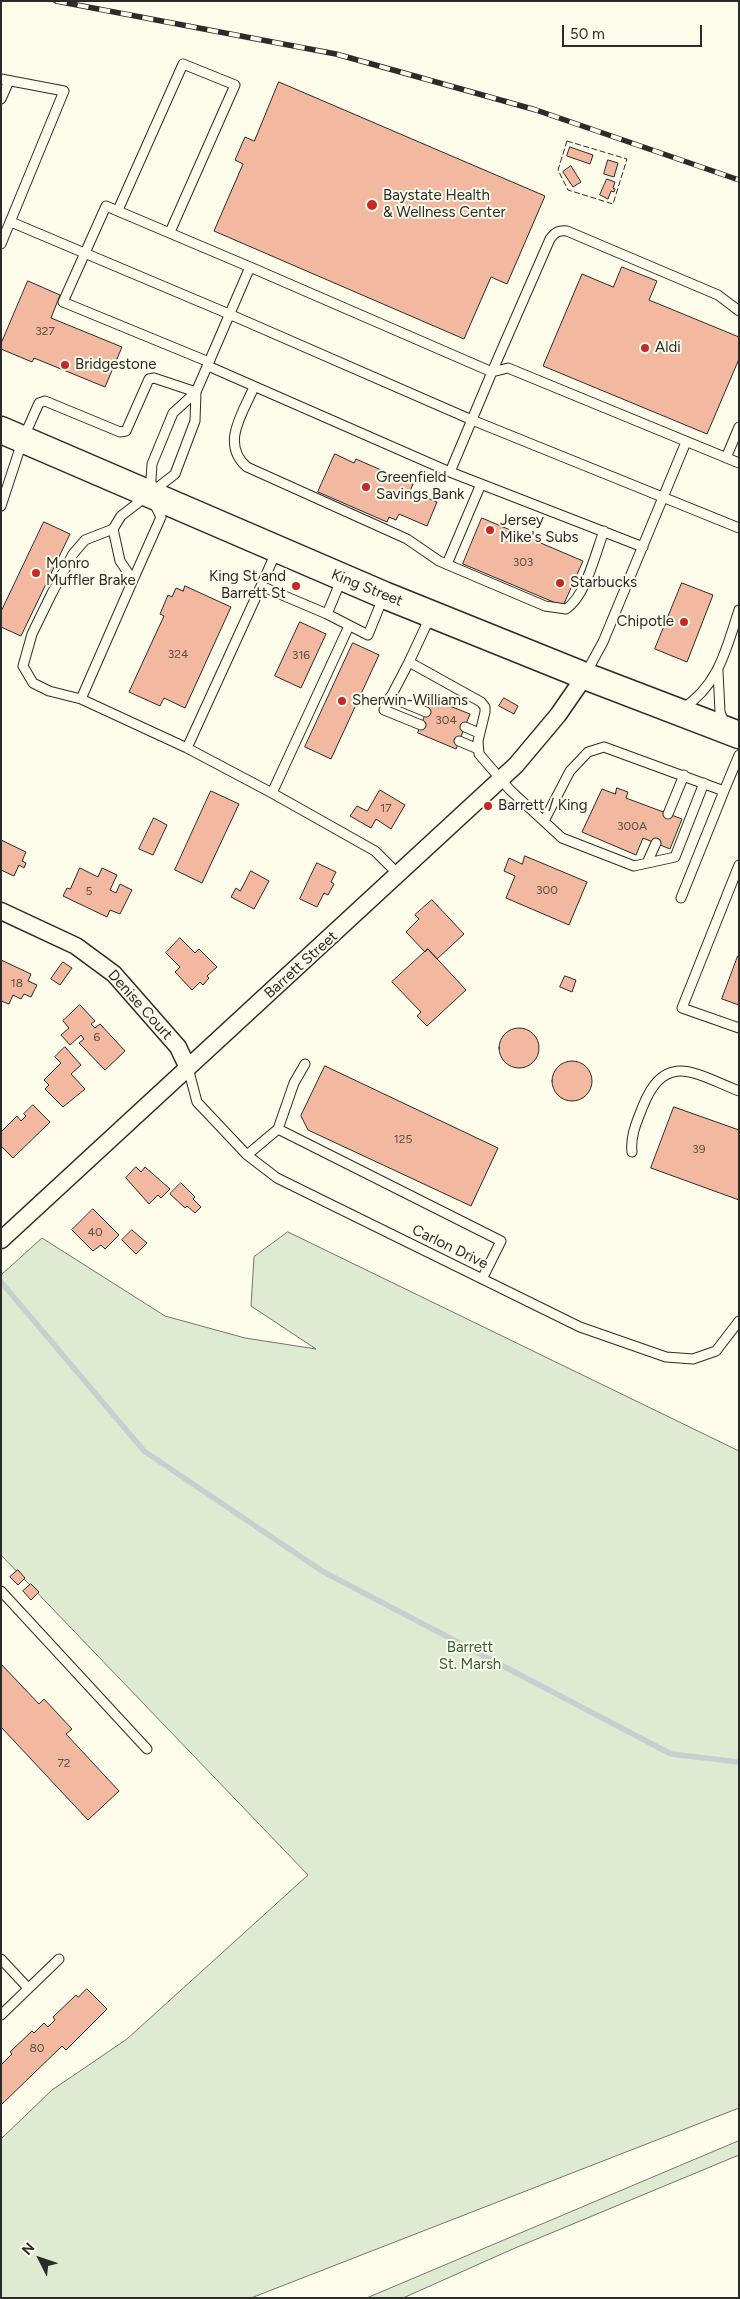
<!DOCTYPE html>
<html>
<head>
<meta charset="utf-8">
<style>
  body { margin:0 }
  #map { position:relative; width:740px; height:2299px; overflow:hidden; background:#fdfbea; font-family:Figtree,sans-serif }
  canvas { display:block }
  .frame { position:absolute; inset:0; border:2px solid #2b2b2b; pointer-events:none }
  .north { position:absolute; left:15px; top:2234px; width:50px; height:50px; -webkit-text-stroke:4px #fdfbea; paint-order:stroke; rotate:311deg; font-size:14px; font-weight:700; line-height:20px; text-align:center; color:#2b2b2b }
  .north::after { content:''; display:block; margin:auto; width:18px; height:22px; background:#2b2b2b; clip-path:polygon(50% 0,100% 100%,50% 72%,0 100%) }
  .scale { position:absolute; left:562px; top:25px; width:140px; height:22px; box-sizing:border-box; border:2px solid #2b2b2b; border-top:0; padding-left:6px; font-size:15px; line-height:18px; white-space:nowrap; color:#2b2b2b; -webkit-text-stroke:4px #fdfbea; paint-order:stroke }
</style>
</head>
<body>
<div id="map">
<canvas width="740" height="2299"></canvas>
<div class="frame"></div>
<div class="north">N</div>
<div class="scale">50 m</div>
</div>
<script>
const g = document.querySelector('canvas').getContext('2d');
g.lineJoin = 'round';
function fill(path, color) { g.fillStyle = color; g.fill(path, 'evenodd'); }
function trace(path, color, width, dash) { g.strokeStyle = color; g.lineWidth = width; g.lineCap = dash ? 'butt' : 'round'; g.setLineDash(dash || []); g.stroke(path); }
function label(font, color, halo, rows, align = 'center') {
  g.font = font + ' Figtree,sans-serif'; g.lineWidth = 4; g.setLineDash([]); g.textBaseline = 'middle'; g.strokeStyle = halo; g.fillStyle = color; for (const [text, x, y, turn = 0] of rows) {
    g.save(); g.translate(x, y); g.rotate((+turn || 0) * Math.PI / 180); g.textAlign = isNaN(turn) ? turn : align; if (halo) g.strokeText(text, 0, 0); g.fillText(text, 0, 0); g.restore();
  }
}
const green = new Path2D(`
  M288 1232 739 1451V2108L251 2298H1V2139L52 2090 127 2039 308 1875 1 1555V1275L42 1238 165 1316 245 1338 316 1349 251 1306 254 1257Z
  M739 2141V2155L515 2248 403 2298H367Z`);
fill(green, '#deebd1');
trace(green, '#74746e', 1);
trace(new Path2D(`
  M1 1282 144 1451 322 1571 671 1754 739 1762`), '#c7d0d0', 5.5);
const building = new Path2D(`
  M279 82 545 196 507 284 491 277 464 339 214 231 243 164 235 160 245 137 254 141Z
  M570 147 593 155 590 164 567 156Z
  M608 160 618 163 614 177 604 174Z
  M571 166 581 182 573 187 563 172Z
  M607 179 615 182 613 188 615 189 614 192 611 191 608 199 600 195Z
  M622 267 657 281 649 300 739 337V359L707 434 543 366 582 274 613 287Z
  M28 281 60 295 51 318 122 347 105 387 34 358 32 362 1 349V344Z
  M335 454 354 463 356 459 413 484 410 491 437 502 427 526 399 514 396 520 389 517 387 522 318 492Z
  M482 518 583 561 563 606 463 564Z
  M44 522 70 534 21 636 1 627V612Z
  M682 583 713 595 687 662 655 649Z
  M185 586 231 607 185 708 164 698 160 706 129 692 164 616 160 614 168 595 172 597 176 588 183 591Z
  M300 622 326 634 301 688 275 676Z
  M353 643 379 655 331 759 305 747Z
  M504 698 518 706 514 714 499 706Z
  M432 699 470 714 456 749 418 733Z
  M617 788 628 792 626 798 682 819 670 849 643 838 636 855 582 832 602 789 615 794Z
  M380 790 405 805 391 829 376 819 371 828 350 816 357 806 367 811Z
  M211 791 239 804 202 883 175 870Z
  M154 818 167 825 153 855 139 849Z
  M1 840 26 852 22 861 26 863 24 868 19 865 14 876 1 870Z
  M525 856 587 882 569 925 506 898 515 876 504 871 509 858 522 864Z
  M317 863 336 872 331 882 334 884 328 895 324 893 317 907 300 899Z
  M80 868 98 877 102 868 117 875 110 890 116 893 120 884 132 890 120 914 110 910 107 917 63 896 67 888 70 889Z
  M251 871 269 881 254 909 231 897 236 888 240 891Z
  M432 900 464 934 437 959 428 949 425 952 406 932 419 919 415 915Z
  M180 938 195 953 199 949 217 967 207 976 209 978 203 985 200 982 192 990 175 972 180 967 166 953Z
  M428 949 466 990 427 1026 417 1016 421 1012 392 982Z
  M738 956H739V1005L722 999Z
  M1 960 31 974 28 981 37 985 31 997 24 994 21 999 13 995 9 1004 1 1001Z
  M63 962 72 968 60 985 51 979Z
  M565 976 576 980 572 992 560 987Z
  M80 1005 95 1021 91 1024 95 1028 100 1024 125 1051 105 1070 79 1043 84 1039 81 1035 70 1045 61 1035 69 1028 63 1021Z
  M499 1048a20 20 0 1 1 40 0a20 20 0 1 1-40 0Z
  M65 1047 81 1065 71 1074 85 1089 63 1107 45 1089 49 1085 44 1080 61 1063 55 1057Z
  M552 1081a20 20 0 1 1 40 0a20 20 0 1 1-40 0Z
  M325 1066 498 1148 471 1206 308 1130 301 1116Z
  M33 1105 50 1122 13 1158 1 1146V1132L17 1116 21 1121 26 1116 24 1114Z
  M674 1107 739 1130V1200L651 1168Z
  M136 1167 141 1172 145 1167 170 1189 161 1198 158 1195 149 1204 126 1178Z
  M181 1183 195 1197 193 1199 201 1207 195 1213 187 1206 185 1208 170 1194Z
  M93 1209 119 1235 105 1249 101 1245 93 1251 72 1230Z
  M132 1230 147 1243 136 1254 122 1240Z
  M18 1570 25 1578 18 1585 10 1577Z
  M31 1584 39 1592 31 1600 23 1591Z
  M1 1664 39 1704 44 1699 72 1729 66 1734 119 1791 88 1820 1 1727Z
  M87 1989 107 2009 66 2050 62 2046 1 2105V2065L12 2054 10 2052 32 2031 34 2033 44 2023 48 2027 55 2020 53 2017 76 1995 78 1997Z`);
fill(building, '#f2b8a0');
trace(building, '#2b2b2b', 1);
const lane = new Path2D(`
  M1 79 64 91 1 244
  M1 99 9 81
  M118 210 183 64 235 85 170 232
  M11 222 229 314 472 420 739 528
  M209 362 63 302 106 206 250 267 209 362 196 392 195 421 175 474 121 516 113 529 85 540 73 554 52 593 32 634 23 666 33 683 49 691 81 699 187 748 272 793 375 851 399 875
  M208 366 450 472 492 372 250 267
  M492 372 550 239C555 232 559 230 567 231L718 295 739 311
  M492 372 508 368 739 463
  M254 387C243 413 220 444 247 467L407 539 439 561 545 606 566 609C586 596 595 554 604 531
  M726 458 739 427
  M450 472 643 547
  M1 506 23 439 39 403 45 401 120 432 126 431 149 379 154 378 196 392
  M113 529 120 561 133 580 161 517 150 495 152 464 173 413 196 392
  M277 550 261 586 327 614 368 635 383 598
  M447 564 481 484
  M327 614 342 578
  M409 662 430 617
  M718 671 720 712 725 725
  M586 673 603 642 686 442
  M390 697 426 712
  M81 699 133 580
  M682 709C719 685 726 649 739 610
  M421 725 384 710 409 662 481 702 485 707V712L478 741 479 754 510 790 562 838 634 866 675 857 704 783
  M465 727 479 733
  M459 741 478 749
  M187 748 261 586
  M272 793 349 626
  M668 814 684 775
  M544 821 570 771 588 752 604 747 724 791 739 755
  M647 863 656 843
  M739 865 682 1008 739 1028
  M681 898 724 791
  M188 1068 197 1102 247 1155 277 1178 580 1327 666 1357 693 1359 716 1351 739 1321
  M278 1129 501 1241 482 1279
  M632 1152C630 1136 637 1121 643 1106 665 1050 696 1074 739 1091
  M247 1155 278 1129 294 1083 305 1064
  M1 1591 147 1749
  M1 1959 28 1988
  M1 2015 59 1959`);
const street = new Path2D(`
  M1 911 76 946 114 974 178 1047 188 1068
  M1 1240 516 765 558 715 585 676`);
const primary = new Path2D(`
  M1 430 384 595 585 676 739 735`);
trace(lane, '#2b2b2b', 11);
trace(street, '#2b2b2b', 19);
trace(primary, '#2b2b2b', 29);
trace(lane, '#fdfbea', 9);
trace(street, '#fdfbea', 16);
trace(primary, '#fdfbea', 26);
const rail = new Path2D(`
  M56 1 336 54 536 110 739 180`);
trace(rail, '#2b2b2b', 5.5);
trace(rail, '#fdfbea', 4, [11]);
trace(new Path2D(`
  M567 141 627 159 613 204 568 190 558 170Z`), '#2b2b2b', 1, [6, 2.5]);
for (const [x, y, r, color] of [
  [372,205,6,"#c62828"],
  [645,348,5,"#c62828"],
  [65,365,5,"#c62828"],
  [366,487,5,"#c62828"],
  [490,530,5,"#c62828"],
  [36,573,5,"#c62828"],
  [560,583,5,"#c62828"],
  [296,586,5,"#c62828"],
  [684,622,5,"#c62828"],
  [342,701,5,"#c62828"],
  [488,806,5,"#c62828"]
]) { const dot = new Path2D(); dot.arc(x, y, r, 0, 2 * Math.PI); g.fillStyle = color; g.fill(dot); trace(dot, '#fdfbea', 2); }
label('12px', '#5d4e48', null, [
  ["327",45,331],
  ["303",523,562],
  ["324",178,654],
  ["316",301,655],
  ["304",446,720],
  ["17",386,808],
  ["300A",632,826],
  ["300",547,890],
  ["5",89,891],
  ["18",17,983],
  ["6",97,1037],
  ["125",403,1139],
  ["39",699,1149],
  ["40",95,1232],
  ["72",64,1763],
  ["80",37,2048]
]);
label('15px', '#2b2b2b', '#fdfbea', [
  ["Baystate Health",383,196],
  ["& Wellness Center",383,213],
  ["Aldi",655,348],
  ["Bridgestone",75,365],
  ["Greenfield",376,478],
  ["Savings Bank",376,495],
  ["Jersey",500,521],
  ["Mike's Subs",500,538],
  ["Monro",46,564],
  ["Muffler Brake",46,581],
  ["King St and",286,577,"right"],
  ["Barrett St",286,594,"right"],
  ["Starbucks",570,583],
  ["Chipotle",674,622,"right"],
  ["Sherwin-Williams",352,701],
  ["Barrett / King",498,806]
], 'left');
label('15px', '#2b2b2b', '#fdfbea', [
  ["King Street",367,588,22],
  ["Barrett Street",301,965,-42],
  ["Denise Court",140,1005,48],
  ["Carlon Drive",450,1247,26]
]);
label('15px', '#34623c', '#fdfbea', [
  ["Barrett",470,1648],
  ["St. Marsh",470,1665]
]);
</script>
</body>
</html>
